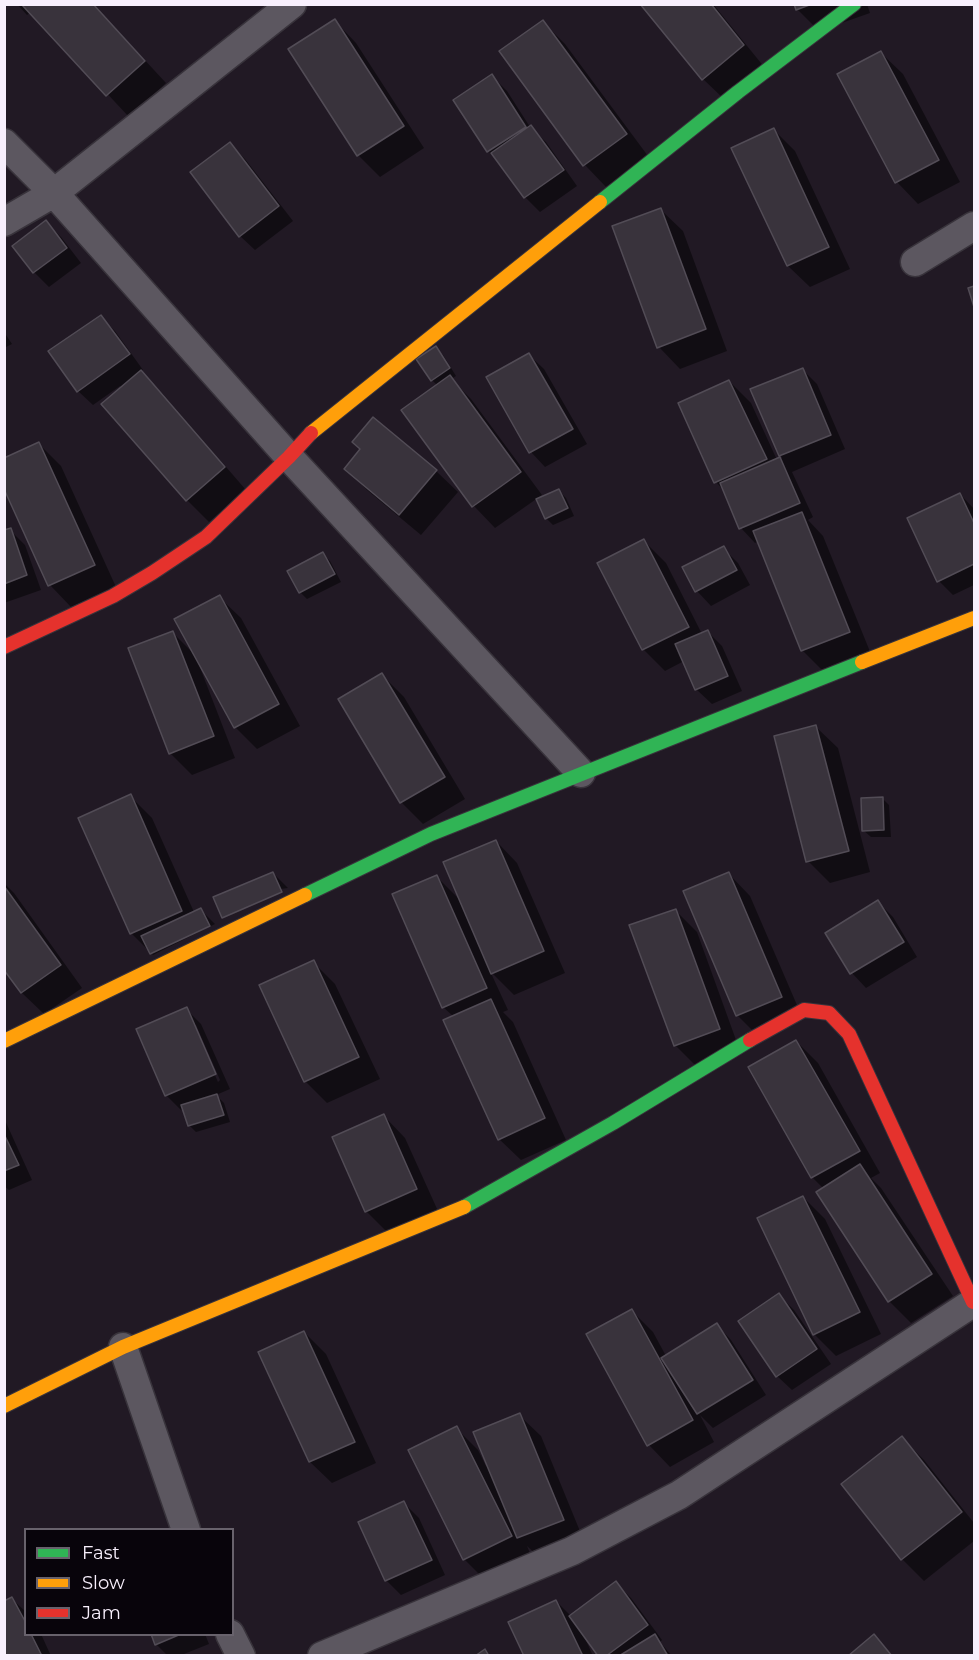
<!DOCTYPE html>
<html>
<head>
<meta charset="utf-8">
<style>
  body { margin:0 }
  #map { position:relative; width:979px; height:1660px; overflow:hidden; background:#211924; font-family:Montserrat,sans-serif }
  canvas { display:block }
  .frame { position:absolute; inset:0; border:6px solid #f8f0fd; pointer-events:none }
  .legend { position:absolute; left:24px; top:1528px; width:210px; height:108px; box-sizing:border-box; background:#08040b; border:2px solid #68626c; margin:0; padding:8px 10px; list-style:none; font-size:18px; color:#f8f0fd }
  .legend li { display:flex; align-items:center; gap:12px; height:30px }
  .legend b { width:30px; border:2px solid #68626c }
</style>
</head>
<body>
<div id="map">
<canvas width="979" height="1660"></canvas>
<div class="frame"></div>
<ul class="legend">
<li><b style="height:8px;background:#30b455"></b>Fast</li>
<li><b style="height:8px;background:#ff9f0a"></b>Slow</li>
<li><b style="height:8px;background:#e5322d"></b>Jam</li>
</ul>
</div>
<script>
const g = document.querySelector('canvas').getContext('2d');
g.lineJoin = 'round';
function fill(path, color) { g.fillStyle = color; g.fill(path, 'evenodd'); }
function trace(path, color, width, dash) { g.strokeStyle = color; g.lineWidth = width; g.lineCap = dash ? 'butt' : 'round'; g.setLineDash(dash || []); g.stroke(path); }
fill(new Path2D(`
  M17 4H93L166 83 129 117 31 12 27 15Z
  M642 4H713L765 68 725 100 703 79Z
  M796 4H867L870 13 819 31 797 9Z
  M335 21 356 43 424 148 380 177 358 155 290 49Z
  M543 22 565 44 648 156 606 187 585 165 501 52Z
  M881 53 903 74 960 182 918 204 897 182 839 75Z
  M492 76 507 91 530 127 546 142 577 186 540 212 525 197 501 163 488 151Z
  M774 130 795 151 850 269 810 287 788 266Z
  M230 144 245 159 293 221 255 250 240 236Z
  M661 210 683 231 727 351 680 369 659 347Z
  M46 222 61 237 81 263 49 287 34 272 14 246Z
  M101 317 115 331 143 370 140 372 162 393 246 490 209 522 187 500 120 386 93 405 78 391Z
  M4 332 12 344 4 348Z
  M436 348 443 355 456 376 451 379 471 399 542 495 495 528 474 506 403 411 438 386 432 380Z
  M529 355 544 369 587 444 545 467 531 452 488 378Z
  M802 369 817 384 845 449 792 472 813 517 808 520 823 536 871 654 824 672 802 650 759 541 755 543 741 528 725 492 716 482 680 404 729 381 751 403 777 460 782 458 752 390Z
  M39 444 61 466 116 587 71 607 50 585 4 485Z
  M361 450 436 471 458 492 421 535 367 490 346 468Z
  M559 491 566 498 574 516 553 525 546 518Z
  M960 494 974 509V585L953 595 939 581Z
  M10 530 25 545 41 590 4 603V532Z
  M644 541 666 563 702 634 708 632 722 646 742 691 712 704 697 690 684 661 665 671 643 649Z
  M723 548 738 563 750 585 711 606 697 591 684 568Z
  M323 554 330 561 341 582 307 599 300 592Z
  M219 597 241 618 300 726 257 749 235 727 200 664 199 665 235 758 192 775 170 753 173 633 193 653Z
  M382 675 404 697 465 799 423 824 401 802Z
  M816 727 838 748 870 872 830 883 808 861Z
  M130 796 152 818 194 912 200 909 215 924 153 955 131 933Z
  M882 798 889 805 891 837H871L863 830Z
  M496 841 517 863 565 973 514 995 490 971 508 1010 503 1012 513 1022 566 1140 521 1160 499 1139 454 1017 443 1007 436 876 462 902Z
  M273 873 288 888 215 898Z
  M729 874 750 896 803 1019 759 1037 737 1015Z
  M4 883 14 893 82 988 44 1014 22 993 4 967Z
  M878 902 893 917 917 957 866 988 852 973 827 934Z
  M675 910 697 932 740 1051 697 1067 675 1045Z
  M313 962 335 984 380 1079 327 1103 305 1081Z
  M186 1009 201 1024 230 1089 216 1095 224 1103 230 1122 196 1132 189 1125 184 1109 181 1110 166 1095ZM193 1025H196L220 1080 218 1082Z
  M796 1041 818 1063 880 1173 871 1178 881 1188 953 1296 911 1323 889 1301 818 1193 824 1189 812 1177Z
  M384 1116 405 1138 438 1211 388 1233 366 1211Z
  M4 1118 32 1180 9 1190 4 1186Z
  M803 1197 825 1219 881 1334 836 1356 814 1334Z
  M779 1295 794 1310 831 1364 792 1390 777 1376Z
  M631 1310 653 1332 666 1356 717 1325 731 1340 766 1395 713 1428 700 1415 714 1442 670 1467 649 1445Z
  M304 1332 326 1354 376 1463 332 1483 310 1462Z
  M519 1415 541 1436 584 1541 541 1559 527 1546 532 1558 486 1581 464 1559 456 1428 478 1450 486 1466 488 1465Z
  M902 1438 924 1460 974 1523V1541L924 1581 902 1559Z
  M404 1503 419 1518 445 1575 401 1595 386 1580Z
  M616 1583 631 1598 662 1640 660 1642 672 1656H600L584 1636 593 1656H526L556 1601 571 1616Z
  M12 1599 26 1612V1634H41L51 1656H4Z
  M153 1634H205L209 1644 179 1656H168L156 1644Z`), '#0007');
const building = new Path2D(`
  M93 4 145 61 106 96 22 5Z
  M640 4H711L744 45 702 80Z
  M794 4H812L796 10Z
  M335 19 404 126 357 156 288 49Z
  M543 20 627 134 583 166 499 51Z
  M881 51 939 160 895 183 837 74Z
  M492 74 526 127 487 152 453 100Z
  M531 125 564 170 524 198 491 153Z
  M774 128 829 247 787 266 731 148Z
  M230 142 279 206 239 237 190 172Z
  M661 208 706 329 657 348 612 226Z
  M46 220 67 248 33 273 12 246Z
  M974 286V307L968 288Z
  M101 315 130 354 77 392 48 351Z
  M436 346 450 368 431 381 416 359Z
  M529 353 573 429 529 453 486 377Z
  M803 368 831 435 779 456 750 389Z
  M141 370 225 467 186 501 101 404Z
  M450 375 521 472 472 507 401 410Z
  M729 380 767 459 714 483 678 403Z
  M373 417 437 470 399 515 344 469 360 449 352 442Z
  M39 442 95 565 48 586 4 489V458Z
  M780 457 800 503 739 529 720 483Z
  M559 489 568 508 545 519 536 499Z
  M960 493 974 523V564L937 582 907 518Z
  M802 512 850 632 801 651 753 531Z
  M11 528 27 575 4 584V530Z
  M644 539 689 627 642 650 597 563Z
  M724 546 737 570 695 592 682 567Z
  M323 552 335 574 299 593 287 571Z
  M220 595 279 704 234 728 174 619Z
  M708 630 728 676 695 690 675 644Z
  M173 631 214 736 169 754 128 648Z
  M382 673 445 777 400 803 338 699Z
  M816 725 849 851 806 862 774 736Z
  M131 794 182 911 130 934 78 818Z
  M883 797 884 830 862 831 861 798Z
  M496 840 544 951 491 974 443 862Z
  M273 872 282 892 222 918 213 897Z
  M729 872 782 997 736 1016 683 891Z
  M437 875 487 988 442 1008 392 894Z
  M4 886 61 965 21 993 4 970Z
  M878 900 904 942 850 974 825 933Z
  M201 908 210 926 150 954 141 936Z
  M676 909 720 1029 674 1046 629 925Z
  M314 960 359 1057 304 1082 259 985Z
  M491 999 545 1118 498 1140 443 1020Z
  M187 1007 216 1074 165 1096 136 1029Z
  M796 1040 860 1151 811 1178 748 1067Z
  M217 1094 224 1115 188 1126 181 1105Z
  M384 1114 417 1189 365 1212 332 1137Z
  M4 1134 19 1165 4 1171Z
  M860 1164 932 1274 888 1302 816 1192Z
  M803 1196 860 1312 813 1335 757 1218Z
  M779 1293 817 1349 776 1377 738 1321Z
  M632 1309 693 1420 647 1446 586 1334Z
  M717 1323 753 1380 697 1414 661 1358Z
  M304 1331 355 1442 309 1462 258 1352Z
  M520 1413 564 1520 517 1538 473 1432Z
  M457 1426 512 1536 463 1560 408 1450Z
  M902 1436 962 1512 901 1560 841 1484Z
  M404 1501 432 1560 385 1581 358 1522Z
  M616 1581 648 1625 606 1656H598L569 1616Z
  M12 1597 26 1623V1634H31L42 1656H4V1601Z
  M556 1600 583 1656H524L508 1622Z
  M151 1634H181L155 1645Z
  M655 1634 668 1656H619Z
  M874 1634 892 1656H848Z
  M485 1649 489 1656H475Z`);
fill(building, '#39333c');
trace(building, '#524c56', 1.5);
const street = new Path2D(`
  M4 143 54 193 289 457 581 773
  M4 222 54 193 292 4
  M915 262 974 226
  M123 1347 186 1530
  M230 1634 241 1656
  M322 1656 572 1551 679 1495 974 1302`);
const fast = new Path2D(`
  M600 202 738 92 854 4
  M305 895 431 834 862 662
  M464 1207 613 1123 750 1040`);
const slow = new Path2D(`
  M311 433 600 202
  M862 662 974 618
  M4 1041 305 895
  M4 1406 123 1347 464 1207`);
const jam = new Path2D(`
  M4 647 113 596 152 573 206 537 289 457 311 433
  M750 1040 804 1010 829 1013 849 1034 973 1302`);
trace(street, '#38333b', 31);
trace(fast, '#38333b', 16);
trace(slow, '#38333b', 16);
trace(jam, '#38333b', 16);
trace(street, '#5c5760', 28);
trace(fast, '#30b455', 14);
trace(slow, '#ff9f0a', 14);
trace(jam, '#e5322d', 14);
</script>
</body>
</html>
